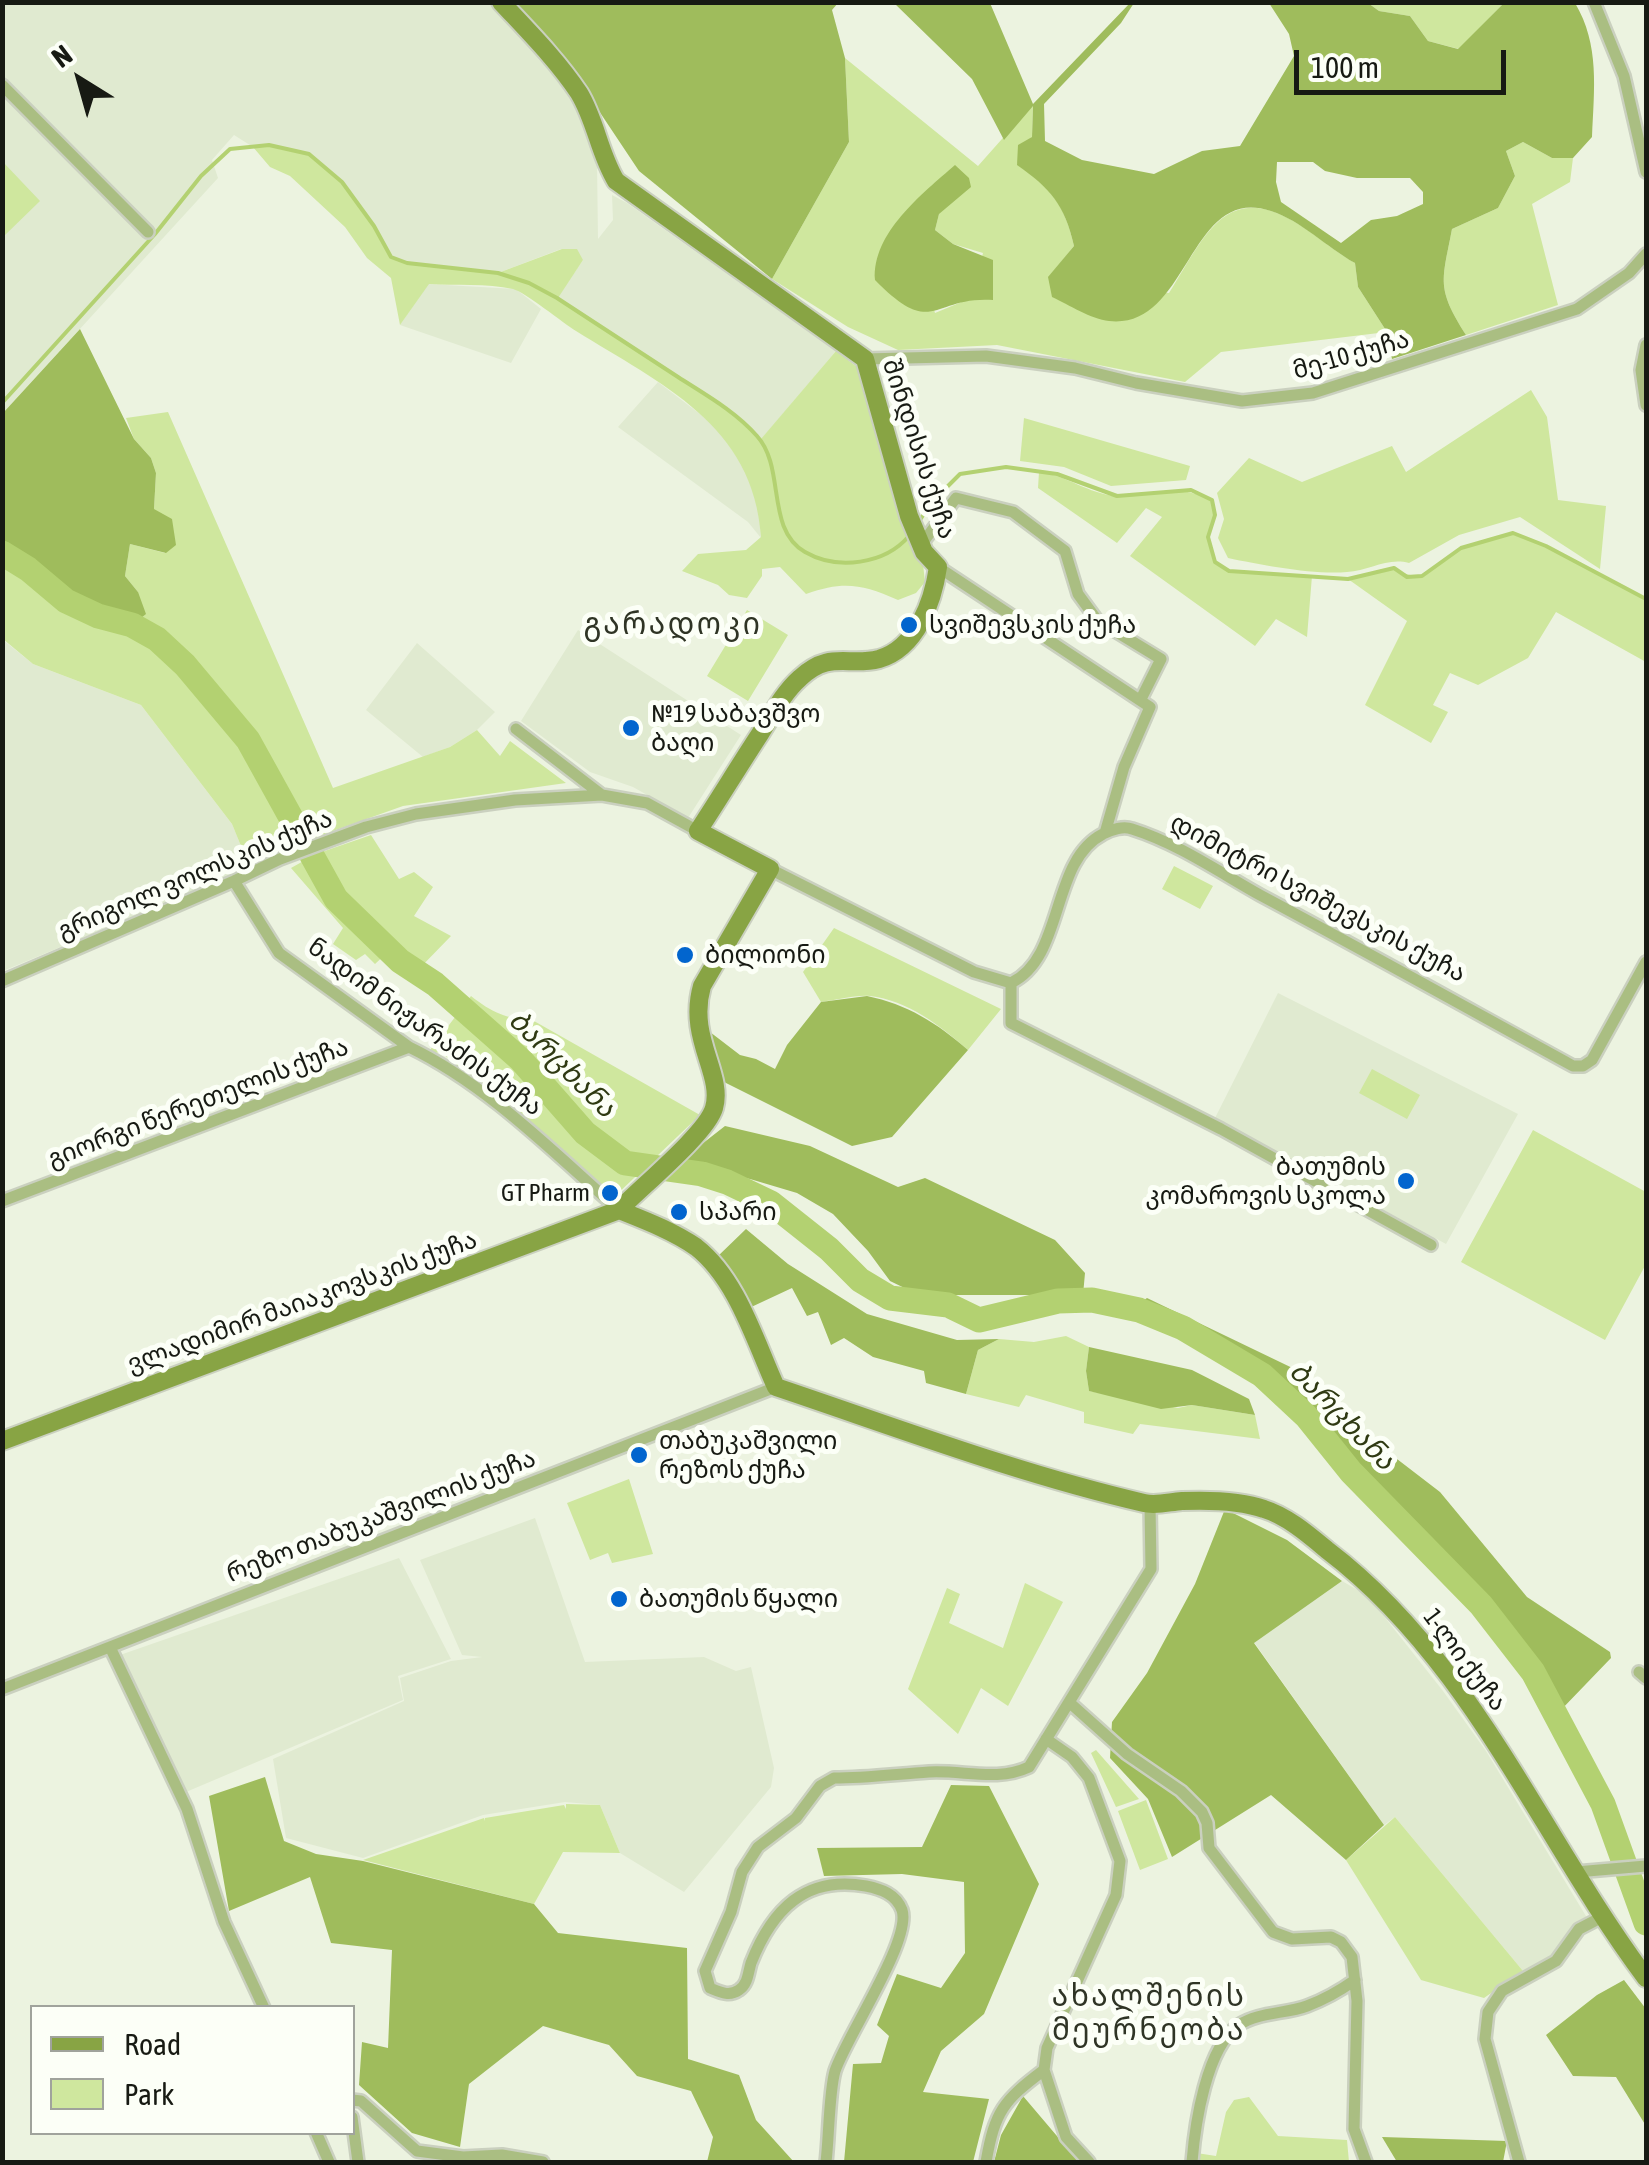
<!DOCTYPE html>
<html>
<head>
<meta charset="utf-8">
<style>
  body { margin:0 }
  #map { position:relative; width:1649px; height:2165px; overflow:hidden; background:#ecf3e0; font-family:"Asap Condensed",sans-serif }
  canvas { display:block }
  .frame { position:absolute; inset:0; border:5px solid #171a13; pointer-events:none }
  .legend { position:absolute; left:30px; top:2005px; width:325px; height:130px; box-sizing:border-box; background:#fcfff7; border:2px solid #a0a39c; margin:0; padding:12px 18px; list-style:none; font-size:30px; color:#171a13 }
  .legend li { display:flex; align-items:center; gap:20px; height:50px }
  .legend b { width:50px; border:2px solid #a0a39c }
  .north { position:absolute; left:30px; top:30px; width:100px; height:100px; -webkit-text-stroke:8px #fcfff7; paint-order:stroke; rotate:323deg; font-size:28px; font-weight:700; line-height:40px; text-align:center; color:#171a13 }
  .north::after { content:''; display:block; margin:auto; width:35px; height:45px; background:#171a13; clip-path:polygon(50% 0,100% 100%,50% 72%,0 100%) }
  .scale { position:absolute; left:1294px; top:50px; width:212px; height:45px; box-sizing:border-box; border:5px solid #171a13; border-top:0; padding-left:12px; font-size:30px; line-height:35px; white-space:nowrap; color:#171a13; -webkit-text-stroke:8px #fcfff7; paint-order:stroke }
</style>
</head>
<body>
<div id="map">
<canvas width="1649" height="2165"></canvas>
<div class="frame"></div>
<ul class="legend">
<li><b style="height:12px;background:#88a444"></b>Road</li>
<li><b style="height:28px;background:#cfe79e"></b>Park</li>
</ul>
<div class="north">N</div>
<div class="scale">100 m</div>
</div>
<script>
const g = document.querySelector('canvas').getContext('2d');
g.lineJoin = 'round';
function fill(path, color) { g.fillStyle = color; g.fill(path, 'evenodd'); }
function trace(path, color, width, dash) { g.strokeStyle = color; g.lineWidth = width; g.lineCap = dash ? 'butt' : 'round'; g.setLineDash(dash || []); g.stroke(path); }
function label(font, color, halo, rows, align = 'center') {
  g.font = font + ' "Asap Condensed","Noto Sans Georgian",sans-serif'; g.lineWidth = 10; g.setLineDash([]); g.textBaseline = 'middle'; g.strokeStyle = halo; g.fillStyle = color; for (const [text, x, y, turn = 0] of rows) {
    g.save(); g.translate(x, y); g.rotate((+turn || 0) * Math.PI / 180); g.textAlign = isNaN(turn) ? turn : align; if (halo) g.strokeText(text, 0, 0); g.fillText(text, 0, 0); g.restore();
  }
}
fill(new Path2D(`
  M3 3H492L577 102 597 162 598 239 613 220 612 195 627 203 836 351 761 440 734 414 557 298 583 260 561 249 498 273 407 263 391 257 374 226 342 182 269 145 253 147 234 135 212 160 218 178 3 413Z
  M428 284 516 289 541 309 511 363 400 325Z
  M658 382 717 427 743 466 759 506 761 538 748 522 618 427Z
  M578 630 741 735 688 818 633 787 590 772 521 721Z
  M2 639 33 664 141 705 232 824 250 868 3 971Z
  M417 643 495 712 477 730 450 747 423 757 366 710Z
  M1278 993 1518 1114 1446 1244 1215 1118Z
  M535 1518 585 1662 704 1657 736 1671 751 1667 774 1768 771 1787 684 1892 620 1853 600 1805 565 1802 483 1815 363 1858 286 1838 273 1759 404 1701 400 1678 451 1661 482 1657 462 1655 420 1560Z
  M399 1558 451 1659 398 1676 403 1700 186 1792 120 1655Z
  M1342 1581 1368 1596 1443 1691 1486 1751 1589 1921 1562 1949 1534 1968 1523 1971 1395 1817 1384 1825 1254 1642Z`), '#e0ead0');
fill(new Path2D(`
  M1368 3H1504L1459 49 1428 41 1410 16 1379 11Z
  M845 58 978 166 1033 104 1032 137 1017 164C1051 188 1065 205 1074 246L1049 277 1169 293C1205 236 1226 176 1303 227 1321 239 1336 252 1355 263L1358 287 1387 332 1221 352 1185 382 997 345 898 350 848 327 772 279 849 142ZM905 214H939L935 230 953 244 983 253 971 298 935 313Z
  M1523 142 1552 158H1573L1570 182 1532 204 1558 305 1466 335C1436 287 1442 282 1452 229L1498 208 1515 176 1506 151Z
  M269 145 309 154 342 182 374 226 391 257 407 263 498 273 562 249H577L583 260 558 298 734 414 761 439 836 351 861 370 922 555 925 582 916 593 898 600C861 584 844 581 806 594L780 567 762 569V576L747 598 729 595 718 585 682 571 698 554 746 550 761 537C754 425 661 384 576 331 563 323 525 292 513 289 487 283 455 286 429 284L400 325 391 278 367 258 345 227 290 176 270 167 253 147Z
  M3 162 40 201 3 237Z
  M1531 390 1547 417 1558 500 1606 506 1600 569 1520 517 1459 535 1409 563C1387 557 1369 571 1347 572 1314 575 1261 565 1228 558L1218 538 1224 519 1217 493 1249 458 1302 482 1392 446 1406 472Z
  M168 412 333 788 450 747 477 730 500 756 510 741 566 783 403 806 316 837 294 825 279 854 250 868 232 824 141 705 33 664 3 639 2 553C26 568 46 590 69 603 89 614 110 619 132 625L138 592 125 576 130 544 165 553 154 509 156 473 151 458 134 439 126 418Z
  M1024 418 1190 466 1186 480 1111 486 1064 467 1020 461Z
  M1039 472C1066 475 1089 494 1116 496 1154 498 1172 481 1212 500L1215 515 1208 538 1215 562 1229 571 1312 576 1307 637 1276 619 1255 646 1130 556 1162 517 1146 508 1117 543 1038 488Z
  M1513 533 1546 546 1646 599V662L1556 612 1528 658 1478 685 1450 673 1433 705 1448 712 1431 743 1365 705 1407 621 1348 579 1394 568C1428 589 1436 560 1465 547 1481 540 1496 536 1513 533Z
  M747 610 788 635 748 701 707 676Z
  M371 835 399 879 414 872 433 887 414 916 451 936 416 972 389 951 375 964 365 954 356 960 333 944 343 928 291 868 316 854Z
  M1174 866 1213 886 1200 909 1162 889Z
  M834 928 1001 1009 968 1050C941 1026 907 1000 870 996 854 995 837 1000 821 1002L803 972Z
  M471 996C491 1012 507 1019 534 1021L700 1115 611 1200 441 1052 427 1054Z
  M1372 1069 1420 1095 1407 1119 1359 1093Z
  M1533 1130 1646 1192V1264L1605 1340 1461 1262Z
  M1066 1336 1089 1347 1086 1371 1089 1391 1178 1408 1192 1405 1255 1415 1260 1439 1140 1424 1133 1434 1084 1423V1412L1026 1395 1019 1407 966 1394 978 1350 999 1339 1034 1342Z
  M629 1479 653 1554 612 1563 608 1553 590 1560 567 1503Z
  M1025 1583 1063 1602 1008 1706 981 1688 958 1734 908 1689 947 1588 960 1594 949 1623 1003 1648Z
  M1096 1750 1139 1799 1116 1807 1091 1753Z
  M1146 1800 1168 1859 1140 1870 1118 1811Z
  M566 1804 600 1805 620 1853 563 1852 534 1904 363 1860 484 1818 485 1821V1818L564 1805 566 1809Z
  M1395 1817 1523 1971 1484 1998 1421 1980 1346 1860Z
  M1249 2097 1278 2136 1347 2140 1349 2162H1199L1190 2152 1216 2156 1226 2112 1234 2100Z`), '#cfe79e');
fill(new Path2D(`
  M516 3H838L832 10 845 58 849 142 772 279 639 171 555 45Z
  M894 3H990L1033 104 1130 3H1134L1121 23 1044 104 1045 141 1082 160 1154 174 1202 151 1240 146 1294 56 1289 34 1269 3H1368L1379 11 1410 16 1428 41 1458 49 1504 3H1575C1600 45 1594 89 1592 137L1573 158H1552L1523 142 1506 151 1515 176 1498 208 1452 229C1442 282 1436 287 1466 335L1392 359 1387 332 1358 287 1355 263C1326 247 1302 221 1271 211 1188 183 1190 330 1109 321 1091 319 1069 305 1052 297L1048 277 1074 246C1065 205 1050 188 1017 165L1018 145 1032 137 1033 106 1004 140 972 79ZM1277 162H1313L1325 171 1357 178H1410L1423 192V204L1397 216 1371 220 1341 243 1281 202 1276 182Z
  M955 165 969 178 971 187 939 214 935 230 953 244 993 260V300C931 296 934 340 875 280 872 233 922 194 955 165Z
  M80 329 134 439 151 458 156 473 154 509 172 519 176 545 166 553 130 544 125 576 138 592 146 614 132 625C109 619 85 614 65 601 43 586 26 567 3 553V413Z
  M867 996C907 1004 937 1023 968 1050L892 1137 852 1146 720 1080 710 1032 740 1055 756 1059 775 1069 787 1045 821 1002Z
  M725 1126 810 1146 898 1187 925 1178 1055 1240 1085 1273 1083 1295H919L890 1281 868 1251 833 1214 797 1193 750 1179 675 1165Z
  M746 1229 788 1264 867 1314 957 1340 999 1339 978 1350 966 1394 926 1383 924 1371 873 1357 844 1338 831 1345 818 1312 807 1316 792 1288 747 1309 717 1257Z
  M1147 1298 1307 1375 1341 1416 1440 1492 1527 1597 1610 1652 1611 1658 1559 1712 1542 1675 1486 1600 1421 1527 1267 1369 1137 1305Z
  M1089 1347 1192 1370 1249 1399 1255 1415 1192 1405 1161 1409 1089 1391 1086 1371Z
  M1225 1509 1287 1540 1342 1581 1254 1643 1384 1825 1346 1860 1271 1795 1172 1857 1148 1799 1110 1758 1112 1722 1147 1673 1195 1584Z
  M265 1777 284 1841 316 1854 363 1861 534 1904 558 1933 687 1948 688 2059 739 2075 756 2120 794 2162H707L713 2137 691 2091 637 2076 609 2045 543 2026 469 2084 460 2147 412 2133 359 2085 362 2042 388 2048 392 1950 331 1943 310 1877 229 1911 209 1796Z
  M951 1785 989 1786 1039 1884 984 2014 941 2051 923 2092 989 2099 973 2162H844L853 2064 881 2063 889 2036 877 2025 897 1974 941 1988 965 1953 964 1882 902 1874 824 1876 817 1848 922 1847Z
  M1624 1980 1646 2009V2126L1616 2077 1573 2076 1546 2035 1597 1995Z
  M1023 2096 1079 2162H994L1001 2135Z
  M1382 2137 1507 2141 1503 2162H1397Z`), '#9fbc5c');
trace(new Path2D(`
  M2 403 155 234 201 176 230 149 269 145 309 154 342 182 374 226 391 257 407 263 498 273 529 283 557 298C597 324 638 351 678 377 706 395 735 411 757 436 786 468 765 529 805 552 838 571 885 564 909 536
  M920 520 930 504 960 474 1006 467 1057 474 1117 496 1191 490 1212 500 1215 515 1208 537 1215 562 1229 571 1348 579 1394 568 1407 577 1422 576 1461 548 1513 533 1546 546 1646 599`), '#b3d171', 4);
trace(new Path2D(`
  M2 553 28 569 66 601 98 616 132 625 157 639 185 665 248 740 336 899 400 961 435 984 521 1060 585 1133 625 1163 702 1174 727 1182 771 1203 829 1249 860 1280 890 1298 948 1305 979 1320 1058 1301 1092 1300 1139 1310 1183 1328 1262 1375 1306 1416 1351 1472 1481 1605 1533 1672 1603 1804 1646 1923`), '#b3d171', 25);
const street = new Path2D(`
  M1594 2 1624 76 1646 172
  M2 85 148 232
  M1646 345 1641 370 1646 405
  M865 359 986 356 1075 368 1136 383 1242 401 1313 393 1577 309 1629 273 1646 254
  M921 545 956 498 1013 512 1065 551 1078 594 1097 620 1161 659 1141 699
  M938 567 1150 707 1124 767 1105 833
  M516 729 602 795
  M770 869 974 972 1011 983C1065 957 1050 861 1103 834 1112 829 1124 826 1132 829 1177 843 1219 872 1260 895 1365 951 1469 1009 1573 1066H1583L1592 1060 1646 962
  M234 881 279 953 409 1047C488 1085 554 1153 619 1210
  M2 981 234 881 280 859 366 827 416 814 515 800 602 795 647 803 698 831
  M1011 983V1023L1221 1129 1431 1245
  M2 1201 409 1047
  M110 1647 187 1809 224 1922 264 2008
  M1639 1672 1646 1678
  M2 1689 776 1387
  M1070 1703 1127 1754 1181 1791 1202 1812 1207 1823 1209 1848 1273 1932 1292 1939 1331 1937 1341 1942 1352 1957 1357 2001 1354 2129 1366 2162
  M1046 1739 1072 1757 1089 1778 1120 1861 1116 1895 1047 2048 1044 2070 1066 2137 1089 2162
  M1576 1872 1646 1866
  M352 2100 361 2101 417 2151 463 2157 502 2155 543 2162
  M352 2117 358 2162
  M316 2132 329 2162
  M826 2162C829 2138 829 2092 835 2071 846 2037 912 1940 902 1910 896 1894 881 1889 866 1886 805 1875 772 1910 751 1963 748 1973 748 1984 739 1990 729 1997 720 1992 710 1988L705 1971 731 1912 742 1872 758 1847 796 1818 820 1786 834 1778C866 1778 897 1774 929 1772 964 1770 997 1782 1029 1767L1151 1569 1150 1504
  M986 2162C995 2111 1003 2101 1044 2070
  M1192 2162C1195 2125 1206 2047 1239 2025 1258 2012 1286 2014 1307 2006 1323 2000 1341 1990 1355 1980
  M1519 2162 1485 2039 1488 2012 1502 1991 1556 1961 1579 1929 1604 1916`);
const secondary = new Path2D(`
  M619 1210C644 1220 673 1231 696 1247 737 1279 755 1341 776 1387 898 1428 1019 1474 1144 1503 1156 1506 1169 1502 1182 1501 1208 1500 1239 1500 1264 1509 1287 1516 1309 1535 1327 1550 1472 1660 1540 1836 1646 1978
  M2 1441 619 1210C640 1188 707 1133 714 1108 724 1074 687 1038 702 986L770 869 698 831C719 799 739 766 760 734 772 715 783 693 800 678 830 650 848 667 879 659 917 648 933 601 938 567L924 552 909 516 865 359 616 181C599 153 596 121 579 93 557 60 528 31 501 2`);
trace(street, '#cad0bf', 16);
trace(secondary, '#cad0bf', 22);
trace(street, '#aabe82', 11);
trace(secondary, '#88a444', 18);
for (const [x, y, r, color] of [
  [909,625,10,"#0265ce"],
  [631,728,10,"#0265ce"],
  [685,955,10,"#0265ce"],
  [1406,1181,10,"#0265ce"],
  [610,1193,10,"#0265ce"],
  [679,1212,10,"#0265ce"],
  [639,1455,10,"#0265ce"],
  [619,1599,10,"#0265ce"]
]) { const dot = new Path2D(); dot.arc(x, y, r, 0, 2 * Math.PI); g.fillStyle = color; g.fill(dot); trace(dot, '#fcfff7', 4); }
label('25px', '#171a13', '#fcfff7', [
  ["მე-10 ქუჩა",1351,355,-16],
  ["შინდისის ქუჩა",919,449,72],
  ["გრიგოლ ვოლსკის ქუჩა",195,875,-23],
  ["დიმიტრი სვიშევსკის ქუჩა",1318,898,28],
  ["ნადიმ ნიჟარაძის ქუჩა",425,1027,36],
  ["გიორგი წერეთელის ქუჩა",198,1103,-21],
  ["ვლადიმირ მაიაკოვსკის ქუჩა",302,1302,-20],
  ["რეზო თაბუკაშვილის ქუჩა",381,1516,-21],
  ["1-ლი ქუჩა",1465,1660,53]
]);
label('25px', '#171a13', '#fcfff7', [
  ["სვიშევსკის ქუჩა",929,625],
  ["№19 საბავშვო",651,714],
  ["ბაღი",651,743],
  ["ბილიონი",705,955],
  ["ბათუმის",1386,1167,"right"],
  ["კომაროვის სკოლა",1386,1196,"right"],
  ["GT Pharm",590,1193,"right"],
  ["სპარი",699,1212],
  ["თაბუკაშვილი",659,1441],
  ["რეზოს ქუჩა",659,1470],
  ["ბათუმის წყალი",639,1599]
], 'left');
label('italic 28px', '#2f3a12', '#fcfff7', [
  ["ბარცხანა",562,1064,45],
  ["ბარცხანა",1342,1416,46]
]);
g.letterSpacing = '2.5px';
label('30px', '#2f3425', '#fcfff7', [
  ["გარადოკი",673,625],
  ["ახალშენის",1149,1997],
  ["მეურნეობა",1149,2031]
]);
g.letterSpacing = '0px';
</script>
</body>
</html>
